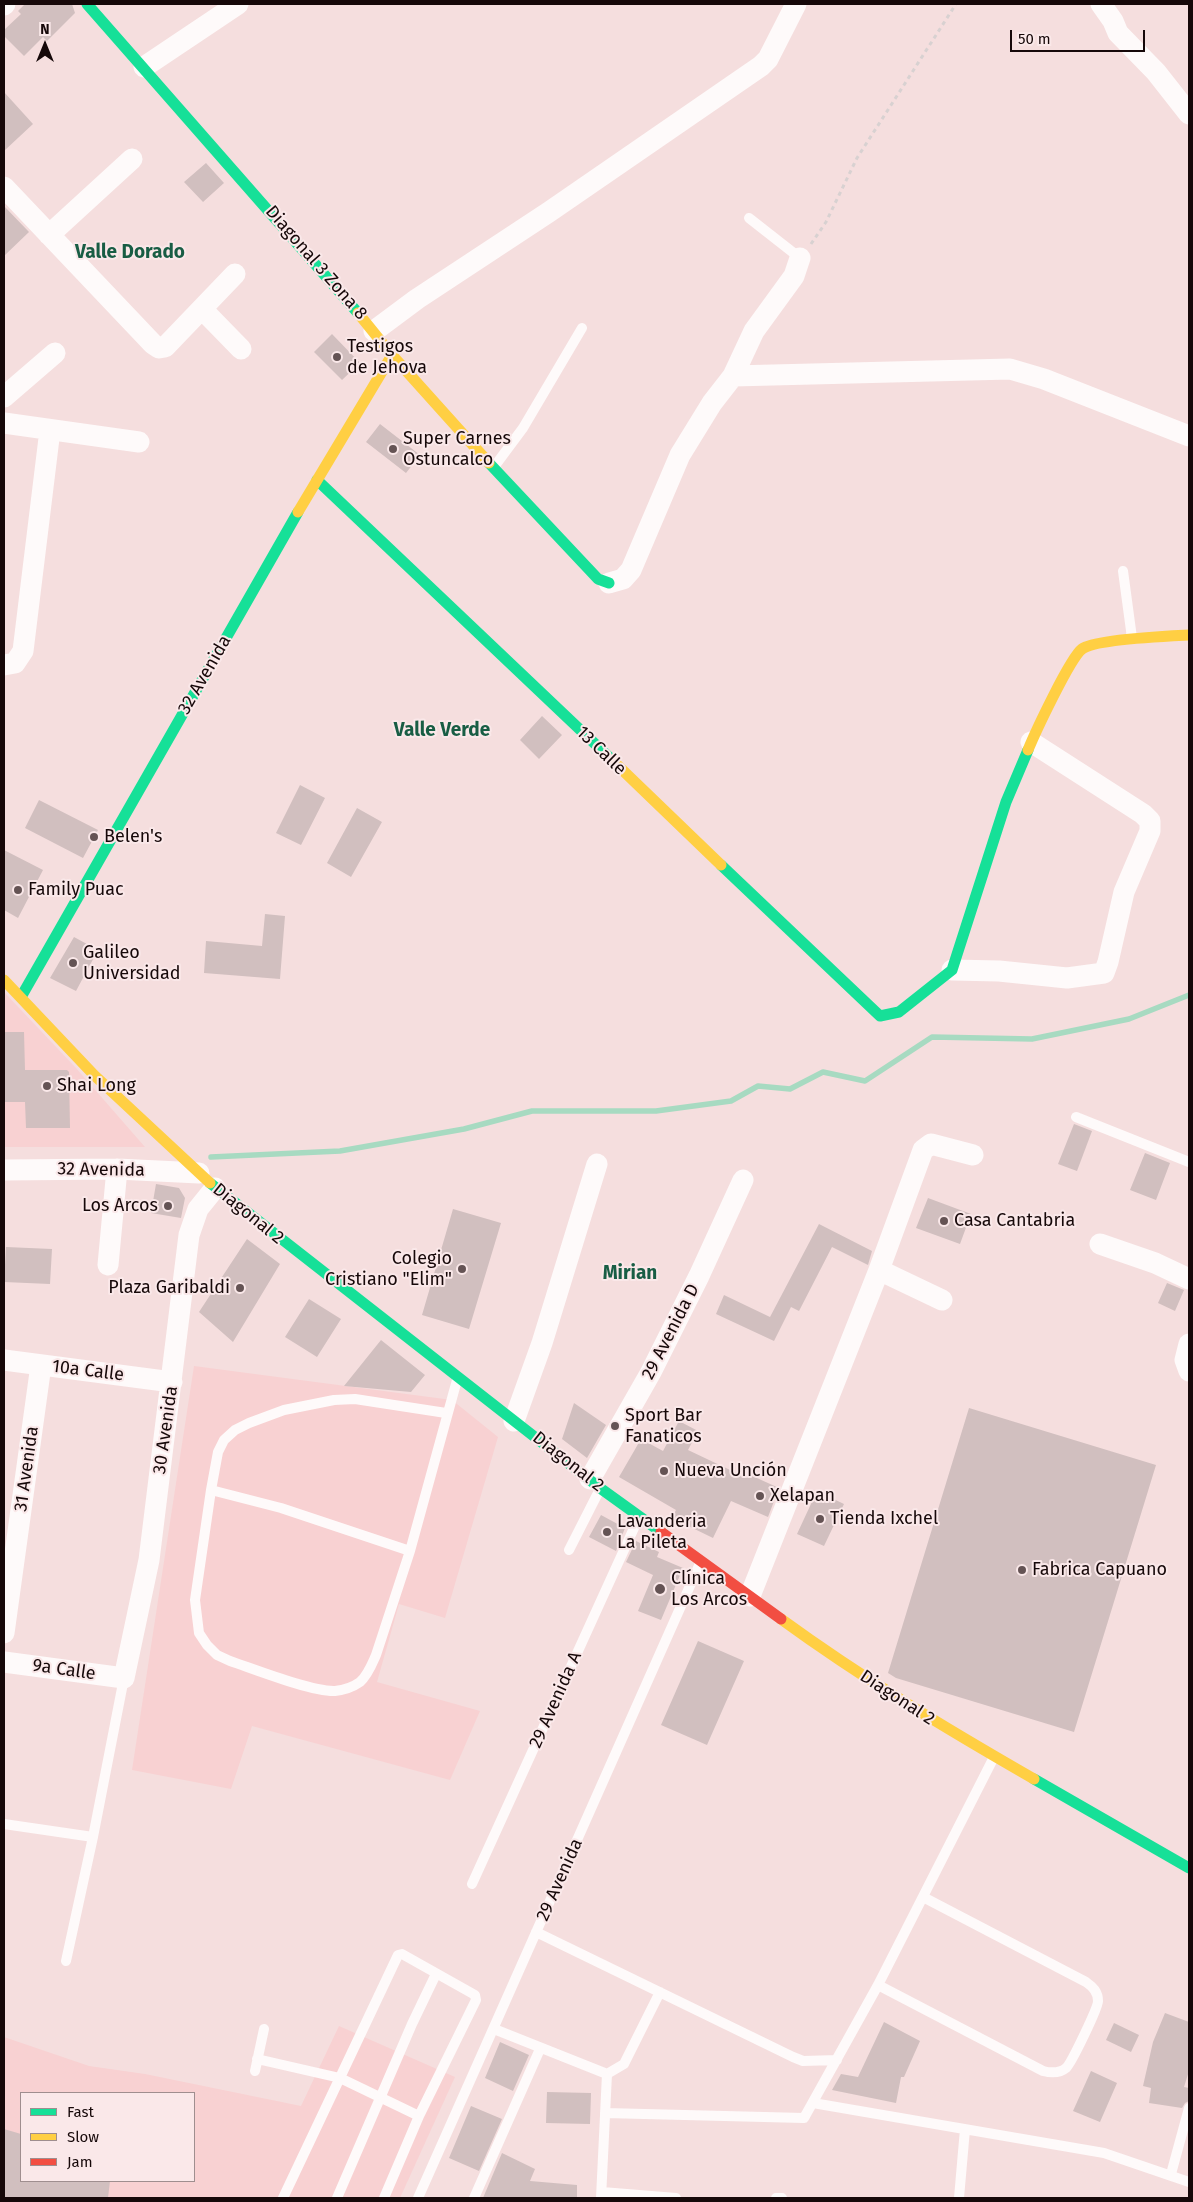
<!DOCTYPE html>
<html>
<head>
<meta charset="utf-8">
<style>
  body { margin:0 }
  #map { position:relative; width:1193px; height:2202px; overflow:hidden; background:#f5dede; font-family:"Fira Sans",sans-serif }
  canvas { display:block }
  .frame { position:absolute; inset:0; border:5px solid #160809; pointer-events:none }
  .legend { position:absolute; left:20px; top:2092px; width:175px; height:90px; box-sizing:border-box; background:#fae8e9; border:1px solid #9f8e8f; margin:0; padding:6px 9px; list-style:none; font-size:15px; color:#160809 }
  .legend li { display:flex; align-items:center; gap:10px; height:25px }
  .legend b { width:25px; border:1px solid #9f8e8f }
  .north { position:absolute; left:20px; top:20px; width:50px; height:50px; -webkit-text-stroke:4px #fae8e9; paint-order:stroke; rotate:0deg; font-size:14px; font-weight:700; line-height:20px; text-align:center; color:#160809 }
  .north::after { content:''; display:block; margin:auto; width:18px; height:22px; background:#160809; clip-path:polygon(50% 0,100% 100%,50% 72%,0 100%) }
  .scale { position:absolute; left:1010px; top:30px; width:135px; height:22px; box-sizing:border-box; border:2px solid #160809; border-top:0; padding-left:6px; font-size:15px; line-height:18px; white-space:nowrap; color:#160809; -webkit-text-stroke:4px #fae8e9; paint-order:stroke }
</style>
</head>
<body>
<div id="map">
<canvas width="1193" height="2202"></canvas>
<div class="frame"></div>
<ul class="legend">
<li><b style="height:6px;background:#16e098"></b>Fast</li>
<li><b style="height:6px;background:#ffcf43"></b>Slow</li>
<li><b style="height:6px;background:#f24e42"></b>Jam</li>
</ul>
<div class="north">N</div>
<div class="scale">50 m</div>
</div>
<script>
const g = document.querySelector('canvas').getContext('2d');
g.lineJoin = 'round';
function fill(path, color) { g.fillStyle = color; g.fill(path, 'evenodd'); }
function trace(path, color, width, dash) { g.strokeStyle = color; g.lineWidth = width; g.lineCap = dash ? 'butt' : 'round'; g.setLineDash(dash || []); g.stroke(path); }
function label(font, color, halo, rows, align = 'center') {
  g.font = font + ' "Fira Sans",sans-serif'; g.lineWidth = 4; g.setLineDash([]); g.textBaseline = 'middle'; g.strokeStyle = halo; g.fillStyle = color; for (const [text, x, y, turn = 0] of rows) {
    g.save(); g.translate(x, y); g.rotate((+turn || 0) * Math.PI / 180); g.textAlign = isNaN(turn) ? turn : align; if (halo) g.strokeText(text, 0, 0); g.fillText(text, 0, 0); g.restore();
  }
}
fill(new Path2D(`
  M4 992 76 1068 145 1147H4Z
  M194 1366 452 1400 498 1437 445 1618 399 1604 377 1682 480 1711 450 1780 252 1726 231 1789 132 1770Z
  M339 2026 455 2077 400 2198H4V2037L89 2066 145 2074 301 2106ZM21 2093H194V2181H21Z`), '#f8d1d2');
trace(new Path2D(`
  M211 1157 340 1151 464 1129 532 1111H656L731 1101 758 1086 790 1089 823 1072 865 1081 932 1037 1032 1039 1129 1019 1189 995`), '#a7dac1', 5.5);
fill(new Path2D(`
  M25 4H72L75 13 47 41 43 37 24 56 4 36V30L21 14 18 11Z
  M4 92 33 124 4 151Z
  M206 163 224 183 203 202 184 182Z
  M4 206 29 232 4 256Z
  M332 334 360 363 342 380 314 352Z
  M380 424 420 455 406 473 366 442Z
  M542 716 562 735 539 759 520 740Z
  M300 785 325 798 301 845 276 833Z
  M39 800 98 830 83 858 25 828Z
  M357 808 382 822 351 877 327 863Z
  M4 850 43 870 18 918 4 910Z
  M265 914 285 916 280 979 204 973 206 941 262 946Z
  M74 937 98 950 76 991 50 978Z
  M4 1032H24L25 1070H67L69 1072 70 1128H26L25 1102H4Z
  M1074 1124 1092 1131 1077 1171 1058 1164Z
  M1145 1153 1170 1163 1156 1200 1130 1190Z
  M156 1184 179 1188 185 1198 181 1218 151 1213Z
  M928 1198 971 1214 960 1244 916 1228Z
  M453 1209 501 1223 469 1329 422 1315Z
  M819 1224 872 1251 868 1265 832 1247 799 1311 791 1307 774 1341 716 1314 724 1295 770 1317Z
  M247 1239 280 1264 233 1342 199 1312Z
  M6 1247 52 1249 50 1284 4 1282Z
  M1167 1283 1184 1290 1175 1311 1158 1303Z
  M309 1299 341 1319 317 1357 285 1337Z
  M381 1340 425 1375 411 1392 344 1386Z
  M574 1403 606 1425 587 1458 562 1439Z
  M969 1408 1156 1465 1074 1732 896 1678 888 1673Z
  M679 1421 698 1431 688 1450 747 1478 748 1474 779 1488 768 1517 731 1501 713 1538 672 1518 676 1510 619 1477 641 1439 663 1451Z
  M817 1491 844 1504 824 1546 797 1534Z
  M601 1515 625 1528 616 1551 589 1537Z
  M636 1541 659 1552 657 1557 683 1568 661 1620 638 1611 653 1575 626 1562Z
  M698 1641 744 1661 707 1745 661 1725Z
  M1165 2013 1189 2022V2071L1184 2087 1189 2088V2101L1185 2103 1182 2108 1149 2103 1151 2088 1143 2086 1153 2042Z
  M884 2022 920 2041 904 2077H901L896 2103 832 2090 841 2074 858 2077Z
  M1114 2023 1139 2035 1131 2052 1106 2040Z
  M500 2042 529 2055 513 2091 485 2078Z
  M1091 2071 1117 2083 1100 2122 1073 2111Z
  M547 2092 591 2093 590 2124 546 2123Z
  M471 2106 502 2119 479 2171 449 2158Z
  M4 2129 21 2134V2181H110L108 2198H4Z
  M502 2153 535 2169 530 2181 577 2185V2198H483Z`), '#d1bfbf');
trace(new Path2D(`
  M811 244 826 222 857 158 956 4`), '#d8d1d1', 3, [4, 4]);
trace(new Path2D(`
  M749 218 800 258
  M494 467 523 428 582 328
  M1123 571 1132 638
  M1076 1117 1189 1162
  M446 1413 355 1399 334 1400 284 1410 249 1423 235 1430 224 1440 218 1452 211 1490 195 1600 199 1633 207 1645 217 1655 230 1661C254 1669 312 1692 335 1691 344 1690 353 1687 360 1682 368 1675 372 1664 376 1655L410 1551 457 1380
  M211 1490 281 1508 410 1551
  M569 1550 600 1489
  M4 1824 93 1837
  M472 1884 639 1517
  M536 1932 793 2057 803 2061 837 2060
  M66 1961 93 1837 124 1678
  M878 1985 1043 2071C1051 2073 1059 2074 1066 2068 1071 2064 1098 2008 1098 2001 1098 1992 1093 1987 1086 1982L923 1897
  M494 2029 607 2074
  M257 2059 340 2078 419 2116
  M255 2071 264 2029
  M813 2103 1104 2153 1189 2182
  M605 2113 804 2118 878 1985 994 1757
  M1171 2174 1189 2108
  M602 2192 676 2198
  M283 2198 398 1955 402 1954 475 1995 476 2000 419 2116 384 2198
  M337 2198 412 2024 436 1974
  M418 2198 701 1561
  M474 2198 540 2049
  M601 2198 607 2074 624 2064 660 1992
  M776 2198H782
  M959 2198 965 2129`), '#fefafa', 10);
trace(new Path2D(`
  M1101 4 1113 21 1118 33 1156 72 1189 114
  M4 5 5 4
  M144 67 238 4
  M4 187 153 344 159 348 165 347 235 274
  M49 235 132 159
  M202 309 241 349
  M374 331 417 299 549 212 761 66 768 59 796 4
  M733 376 1010 369 1044 379 1189 436
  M4 397 55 353
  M4 423 139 442
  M609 583 623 579 631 570 680 455 712 403 733 376 754 331 794 276 800 258
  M4 665 15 663 23 651 50 430
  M952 970 999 971 1067 978 1104 973 1108 962 1124 892 1150 831V821L1143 814 1031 742
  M4 1170 117 1169 199 1173
  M1100 1244 1155 1263 1189 1279
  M108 1265 117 1169
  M879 1270 942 1300
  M1189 1344 1185 1360 1189 1371
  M4 1360 172 1382
  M514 1421 542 1343 597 1164
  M590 1479 651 1372 699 1276 743 1180
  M750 1596 879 1270 923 1150 931 1144 973 1155
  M4 1633 41 1365
  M4 1662 124 1678 149 1560 189 1235 198 1209 215 1188`), '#fefafa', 21);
trace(new Path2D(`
  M87 4 358 313
  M489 463 598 579 609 583
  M317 480 612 760
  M721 865 880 1016 899 1012 952 970 1006 802 1028 750
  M21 997 298 512
  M210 1183 600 1488 661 1532
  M1034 1779 1189 1868`), '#16e098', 11);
trace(new Path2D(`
  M358 313 392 355 489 463
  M298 512 392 355
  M1028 750C1035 733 1070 658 1082 649 1095 639 1170 636 1189 635
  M612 760 721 865
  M4 980 94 1075 210 1183
  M781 1619C862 1678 947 1729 1034 1779`), '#ffcf43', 11);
trace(new Path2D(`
  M661 1532 781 1619`), '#f24e42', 11);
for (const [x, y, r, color] of [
  [337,357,5,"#645354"],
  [393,449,5,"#645354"],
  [94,837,5,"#645354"],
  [18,890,5,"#645354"],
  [73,963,5,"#645354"],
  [47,1086,5,"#645354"],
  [168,1206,5,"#645354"],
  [944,1221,5,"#645354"],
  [462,1269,5,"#645354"],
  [240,1288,5,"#645354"],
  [615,1426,5,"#645354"],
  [664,1471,5,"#645354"],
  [760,1496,5,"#645354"],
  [820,1519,5,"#645354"],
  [607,1532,5,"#645354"],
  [1022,1570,5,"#645354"],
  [660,1589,6,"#645354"]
]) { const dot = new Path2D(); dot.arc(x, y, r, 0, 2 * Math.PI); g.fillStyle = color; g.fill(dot); trace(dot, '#fae8e9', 2); }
label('18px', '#160809', '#fae8e9', [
  ["Diagonal 3 Zona 8",316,263,49],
  ["32 Avenida",205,675,-60],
  ["13 Calle",601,751,44],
  ["32 Avenida",101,1170,1],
  ["Diagonal 2",248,1214,39],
  ["29 Avenida D",671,1332,-63],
  ["10a Calle",88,1371,7],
  ["30 Avenida",166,1430,-82],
  ["Diagonal 2",568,1462,38],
  ["31 Avenida",27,1469,-82],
  ["9a Calle",64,1670,8],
  ["Diagonal 2",897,1698,33],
  ["29 Avenida A",556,1700,-66],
  ["29 Avenida",560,1880,-66]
]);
label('18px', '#160809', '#fae8e9', [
  ["Testigos",347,347],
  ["de Jehova",347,368],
  ["Super Carnes",403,439],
  ["Ostuncalco",403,460],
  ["Belen's",104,837],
  ["Family Puac",28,890],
  ["Galileo",83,953],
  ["Universidad",83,974],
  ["Shai Long",57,1086],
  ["Los Arcos",158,1206,"right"],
  ["Casa Cantabria",954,1221],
  ["Colegio",452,1259,"right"],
  ["Cristiano \"Elim\"",452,1280,"right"],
  ["Plaza Garibaldi",230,1288,"right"],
  ["Sport Bar",625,1416],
  ["Fanaticos",625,1437],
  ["Nueva Unción",674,1471],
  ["Xelapan",770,1496],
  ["Tienda Ixchel",830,1519],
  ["Lavanderia",617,1522],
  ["La Pileta",617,1543],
  ["Fabrica Capuano",1032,1570],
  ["Clínica",671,1579],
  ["Los Arcos",671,1600]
], 'left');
label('bold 19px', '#185d44', '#fae8e9', [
  ["Valle Dorado",130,253],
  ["Valle Verde",442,731],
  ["Mirian",630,1274]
]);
</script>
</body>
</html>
